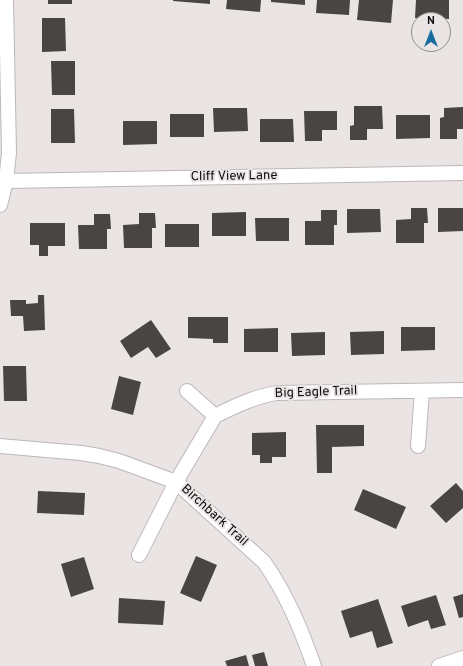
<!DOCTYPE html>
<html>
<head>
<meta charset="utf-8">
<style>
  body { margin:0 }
  #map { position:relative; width:463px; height:666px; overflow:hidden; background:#eae5e4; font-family:Overpass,sans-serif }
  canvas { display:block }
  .north { position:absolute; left:411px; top:12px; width:40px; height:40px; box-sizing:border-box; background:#eae5e4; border:1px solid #928e8d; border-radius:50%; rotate:0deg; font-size:11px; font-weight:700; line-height:16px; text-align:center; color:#0d0b0b }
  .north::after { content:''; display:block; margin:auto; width:14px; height:18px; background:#1b6c9e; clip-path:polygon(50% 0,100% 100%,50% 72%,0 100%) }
</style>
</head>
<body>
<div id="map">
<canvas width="463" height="666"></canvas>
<div class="north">N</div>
</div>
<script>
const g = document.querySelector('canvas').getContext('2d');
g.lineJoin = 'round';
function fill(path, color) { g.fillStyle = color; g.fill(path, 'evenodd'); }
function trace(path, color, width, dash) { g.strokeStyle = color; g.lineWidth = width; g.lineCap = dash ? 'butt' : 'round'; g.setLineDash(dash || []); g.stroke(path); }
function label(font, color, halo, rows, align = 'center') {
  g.font = font + ' Overpass,sans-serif'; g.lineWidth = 4; g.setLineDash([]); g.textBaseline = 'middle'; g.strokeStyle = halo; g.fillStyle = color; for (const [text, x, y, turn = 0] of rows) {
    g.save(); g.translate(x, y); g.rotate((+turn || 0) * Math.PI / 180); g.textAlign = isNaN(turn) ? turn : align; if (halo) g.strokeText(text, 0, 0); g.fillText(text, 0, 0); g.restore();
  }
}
fill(new Path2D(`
  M48 0H72V4H48Z
  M173 0H210V4L173 1Z
  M227 0H261L260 12 226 9Z
  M271 0H305V5L271 2Z
  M317 0H350L349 15 316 13Z
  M359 0H393L391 23 357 20Z
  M416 0H449V19L415 18Z
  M42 18H65L66 51 42 52Z
  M51 61H75V95H52Z
  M354 106H382L383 129H367V140H350V126L354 125Z
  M463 107V129H457V139H440V118L444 117V108Z
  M213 108H247L248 131 214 132Z
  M51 109H74L75 143H51Z
  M304 111H337V130H322V141H305Z
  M170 114H204V137H170Z
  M396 115H430V138L396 139Z
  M260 119H293L294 142H260Z
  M123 121H157V144L123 145Z
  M411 208H427L428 223H424V243H396V220L411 219Z
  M438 208H463V231L438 232Z
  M347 209H380L381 232 347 233Z
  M321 210H337V225H334V245H305V221H321Z
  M246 212V236H212V213Z
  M139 213H155L156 228H152V248H124L123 225 139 224Z
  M94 214H110L111 229H107V249H79L78 225H94Z
  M255 218H289V241H256Z
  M30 223H65V246H48V256H39V245H30Z
  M165 224H199V247H165Z
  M38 295H44L45 330 24 331 23 316H11L10 300H26V304L38 303Z
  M188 317H228V343H213V339L188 338Z
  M151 320 171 349 156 358 148 347 131 358 120 341Z
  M401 327H435V350L401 351Z
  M278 328V352H244V329Z
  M384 331V354L351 355 350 332Z
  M325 332V355L292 356 291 333Z
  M3 366H26L27 401H4Z
  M119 376 141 382 133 415 111 409Z
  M316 425H364V446L332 447V473H317Z
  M286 432V457H272V463H260V455H252V433Z
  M456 483 463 491V508L446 523 430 506Z
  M363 489 406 507 396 529 354 510Z
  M38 491 85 493 84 515 37 513Z
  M196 556 217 565 201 602 180 593Z
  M84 557 94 589 71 597 61 564Z
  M463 594V617L459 618 453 597Z
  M436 595 446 625 431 629 428 620 408 627 401 606Z
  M119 598 165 601 163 625 118 623Z
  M378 599 393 643 377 648 372 631 350 638 341 611Z
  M264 652 268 666H255L252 655Z
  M246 655 249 666H227L225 661Z`), '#494544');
const minor = new Path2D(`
  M6 181 463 173
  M0 205 6 181 9 153 6 0
  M187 391 215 416C235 406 254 397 276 393L463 390
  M0 446 81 453 99 456 119 461 176 482 264 562C287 595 301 629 314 666
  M418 446 422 391
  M139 555 176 482 215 416
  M439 666 463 658`);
trace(minor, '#bdb8b7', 16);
trace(minor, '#fff', 14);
label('13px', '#0d0b0b', '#eae5e4', [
  ["Cliff View Lane",234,177,-1],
  ["Big Eagle Trail",316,393,-2],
  ["Birchbark Trail",214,516,42]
]);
</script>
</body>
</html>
